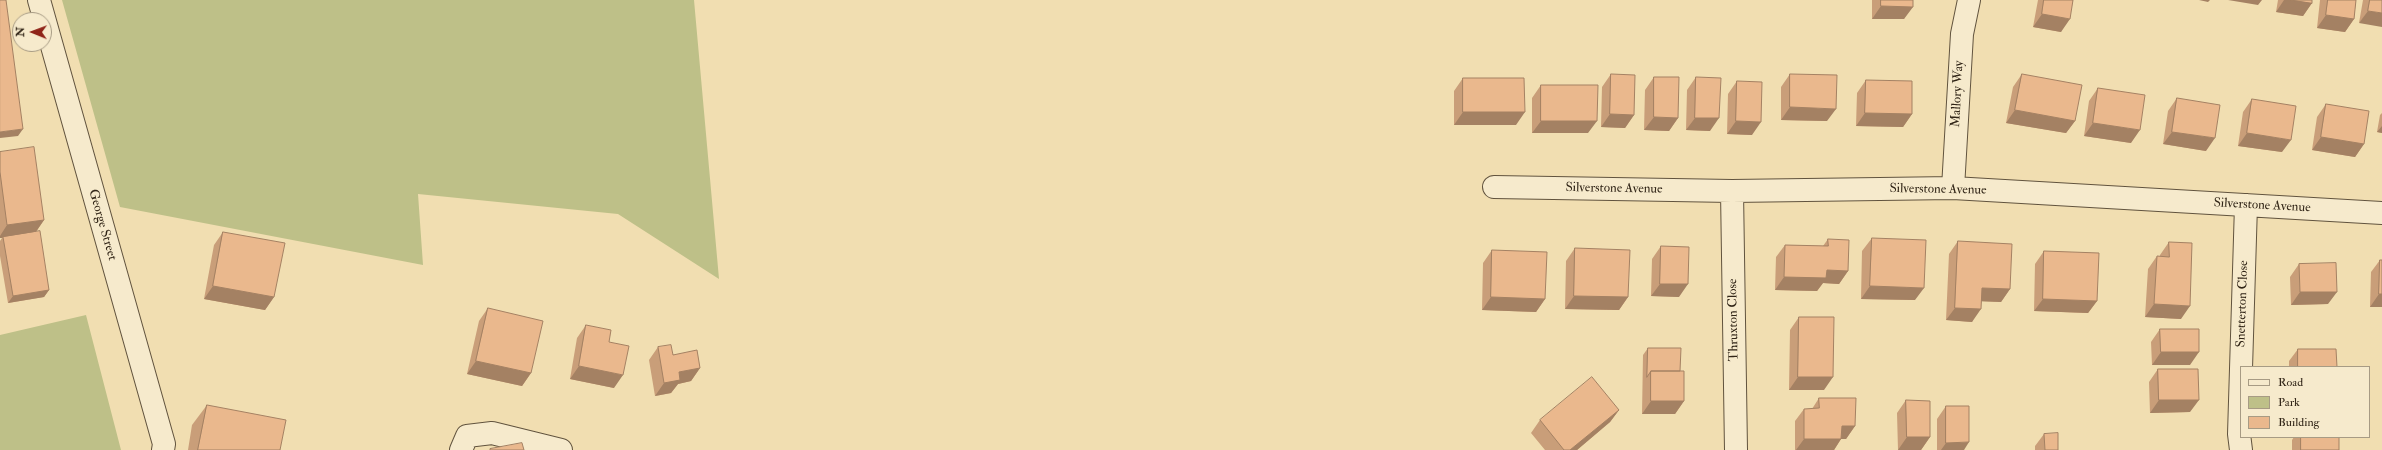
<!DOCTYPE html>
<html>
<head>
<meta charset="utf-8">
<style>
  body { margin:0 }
  #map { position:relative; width:2382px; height:450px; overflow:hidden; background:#f1deb1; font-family:"IM FELL Double Pica",serif }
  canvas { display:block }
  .legend { position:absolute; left:2240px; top:366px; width:130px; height:72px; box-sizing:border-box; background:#f6eacc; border:1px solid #a79b84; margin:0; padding:5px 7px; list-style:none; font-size:12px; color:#312517 }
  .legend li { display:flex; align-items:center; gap:8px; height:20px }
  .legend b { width:20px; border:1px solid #a79b84 }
  .north { position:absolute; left:12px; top:12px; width:40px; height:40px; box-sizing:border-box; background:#f6eacc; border:1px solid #a79b84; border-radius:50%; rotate:271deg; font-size:11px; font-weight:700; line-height:16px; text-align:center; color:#312517 }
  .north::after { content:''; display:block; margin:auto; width:14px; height:18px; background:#8f2418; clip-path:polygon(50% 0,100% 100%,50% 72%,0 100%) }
</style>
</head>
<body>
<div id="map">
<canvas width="2382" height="450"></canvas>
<ul class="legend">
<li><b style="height:5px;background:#f6eacc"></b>Road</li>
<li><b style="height:11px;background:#bec088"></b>Park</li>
<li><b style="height:11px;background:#eab88d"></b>Building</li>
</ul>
<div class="north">N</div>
</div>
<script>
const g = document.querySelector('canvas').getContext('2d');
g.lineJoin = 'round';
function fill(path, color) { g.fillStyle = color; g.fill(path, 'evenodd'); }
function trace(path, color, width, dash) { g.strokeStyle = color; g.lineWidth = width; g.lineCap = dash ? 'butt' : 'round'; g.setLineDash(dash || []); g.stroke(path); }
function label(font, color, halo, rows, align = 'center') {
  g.font = font + ' "IM FELL Double Pica",serif'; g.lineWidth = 3; g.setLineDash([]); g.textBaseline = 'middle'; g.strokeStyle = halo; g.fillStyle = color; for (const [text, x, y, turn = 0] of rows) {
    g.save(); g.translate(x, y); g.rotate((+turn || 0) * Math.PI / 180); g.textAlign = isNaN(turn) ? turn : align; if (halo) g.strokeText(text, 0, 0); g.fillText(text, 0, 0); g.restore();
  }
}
fill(new Path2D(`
  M62 0H694L719 279 618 214 418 194 423 265 120 207Z
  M86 315 121 450H0V335Z`), '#bec088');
const street = new Path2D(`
  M39 0 164 444 163 450
  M1494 187 1732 191 1953 188 2382 213
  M1953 188 1962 34 1969 0
  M1732 191 1736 450
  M461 450 467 436 492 433 561 450
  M2241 450 2239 434 2246 205`);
trace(street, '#61533e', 24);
trace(street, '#f6eacc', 22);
fill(new Path2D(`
  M1872 0H1913L1904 19H1872Z
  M2038 0H2073L2061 32 2033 27Z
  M2278 0H2312V3L2303 16 2276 12Z
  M2320 0H2356L2354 19 2345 32 2317 28Z
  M2363 0H2382L2359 23Z
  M1611 74 1634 115 1625 128 1601 127 1602 87Z
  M1790 74 1827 121 1781 120V87Z
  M2022 74 2075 121 2066 133 2006 123 2013 87Z
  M1654 77 1678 118 1669 131 1644 130 1645 90Z
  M1696 77 1710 131 1686 130 1687 90Z
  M1463 78 1516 125H1454V91Z
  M1866 80 1912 114 1903 127 1856 126 1857 93Z
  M1737 81 1752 135 1727 134 1728 94Z
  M1541 85 1588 133H1532V98Z
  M2098 88 2131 143 2084 136 2089 101Z
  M2177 98 2206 151 2163 144 2168 111Z
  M2252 99 2282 152 2238 146 2243 112Z
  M2326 104 2364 144 2355 157 2312 150 2317 117Z
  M2382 113V133L2377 132 2380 115Z
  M0 152 44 220 36 232 49 290 44 297 8 303 0 256V241L2 238H0Z
  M223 232 274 297 265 310 204 299 214 245Z
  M1872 238 1915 300 1861 299 1862 251Z
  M1828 239 1848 271 1839 284 1823 283 1817 291 1775 290 1776 257 1785 245 1823 246Z
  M1958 241 2010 289 2001 302 1981 301 1972 322 1946 320 1949 254Z
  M2169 242 2181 319 2145 317 2148 269 2157 256H2160V255Z
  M1661 246 1679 297 1651 296 1652 259Z
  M1575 248 1628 297 1619 310 1565 309 1566 261Z
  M1492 250 1545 299 1536 312 1482 310 1483 263Z
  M2044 251 2097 301 2088 313 2034 311 2035 264Z
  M2380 260H2382V307H2370L2371 272Z
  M2299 264 2328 304 2291 305 2290 277Z
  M488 308 531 373 522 386 467 374 479 321Z
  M1799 317 1824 390H1789L1790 330Z
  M586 325 609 342 614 388 570 379 577 338Z
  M2160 329 2190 365H2152L2151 342Z
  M658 347 700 368 691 381 678 384 671 393 655 396 649 360Z
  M1648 348 1680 371 1684 401 1675 414H1642L1643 355Z
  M2298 349 2337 367H2289V361Z
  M2158 369 2190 412 2150 413 2149 382Z
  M1819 398 1855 426 1846 439H1841L1834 450H1795V421L1804 409H1812Z
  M1906 400 1930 437 1921 450H1898L1897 413Z
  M207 405 280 450H188L192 425Z
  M1946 406 1964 450H1937V419Z
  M1619 410 1610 422 1577 450H1545L1531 433 1540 420Z
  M2044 434 2058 450H2035V446Z
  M2294 437H2339V450H2292V440Z`), '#c99e79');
fill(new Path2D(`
  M2199 0H2210L2208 2Z
  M2228 0H2262L2258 5Z
  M2284 0H2291L2312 3 2303 16 2276 12Z
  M1881 6 1913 7 1904 19H1872Z
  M2368 11 2382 13V27L2359 23Z
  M2042 14 2070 19 2061 32 2033 27Z
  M2326 15 2354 19 2345 32 2317 28Z
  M1790 107 1836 109 1827 121 1781 120Z
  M2015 110 2075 121 2066 133 2006 123Z
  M1463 112H1525L1516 125H1454Z
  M1865 113 1912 114 1903 127 1856 126Z
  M1610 114 1634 115 1625 128 1601 127Z
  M1654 117 1678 118 1669 131 1644 130Z
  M1695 118H1719L1710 131 1686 130Z
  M1541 121H1597L1588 133H1532Z
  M1736 121 1761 122 1752 135 1727 134Z
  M2093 123 2140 130 2131 143 2084 136Z
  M2382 126V133L2377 132Z
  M23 129 18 136 0 138V132Z
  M2172 132 2215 138 2206 151 2163 144Z
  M2247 133 2291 140 2282 152 2238 146Z
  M2321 137 2364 144 2355 157 2312 150Z
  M44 220 35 233 3 237 2 238H0V236L7 225Z
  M1827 270 1848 271 1839 284 1823 283 1817 291 1775 290 1784 277Z
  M1660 284H1688L1679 297 1651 296Z
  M213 286 274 297 265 310 204 299Z
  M1870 286 1924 288 1915 300 1861 299Z
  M1982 288 2010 289 2001 302 1973 301Z
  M49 290 44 297 8 303 13 296Z
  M2300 292H2337L2328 304 2291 305Z
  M2379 294H2382V307H2370Z
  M1574 296 1628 297 1619 310 1565 309Z
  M1491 297 1545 299 1536 312 1482 310Z
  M2043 299 2097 301 2088 313 2034 311Z
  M2154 304 2190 306 2181 319 2145 317Z
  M1955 308 1981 309 1972 322 1946 320Z
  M2161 352H2199L2190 365H2152Z
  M476 361 531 373 522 386 467 374Z
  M579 366 623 375 614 388 570 379Z
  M700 368 691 381 678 384 671 393 655 396 664 383 679 372Z
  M1798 377H1833L1824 390H1789Z
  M2159 400H2199L2190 412 2150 413Z
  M1651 401H1684L1675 414H1642Z
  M1619 410 1610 422 1577 450H1570Z
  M1842 426H1855L1846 439H1833Z
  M1907 437H1930L1921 450H1898Z
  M1804 439H1841L1834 450H1796Z
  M1969 442 1964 450H1941L1946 443Z`), '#a48163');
const building = new Path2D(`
  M0 0H6L23 129 0 132Z
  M1881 0H1913V7L1881 6Z
  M2044 0H2073L2070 19 2042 14Z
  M2291 0H2312V3Z
  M2328 0H2356L2354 19 2326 15Z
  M2370 0H2382V13L2368 11Z
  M1611 74 1635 75 1634 115 1610 114Z
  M1790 74 1837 75 1836 109 1790 107Z
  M2022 74 2082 85 2075 121 2015 110Z
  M1654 77H1679L1678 118 1654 117Z
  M1696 77 1721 78 1719 118H1695Z
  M1463 78H1524L1525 112H1463Z
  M1866 80 1912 81V114L1865 113Z
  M1737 81 1762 82 1761 122 1736 121Z
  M1541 85H1598L1597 121H1541Z
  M2098 88 2145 95 2140 130 2093 123Z
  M2177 98 2220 105 2215 138 2172 132Z
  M2252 99 2296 106 2291 140 2247 133Z
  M2326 104 2369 111 2364 144 2321 137Z
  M34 147 44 220 7 225 0 172V152Z
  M40 231 49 290 13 296 3 237Z
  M223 232 285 243 274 297 213 286Z
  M1872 238 1926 240 1924 288 1870 286Z
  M1828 239 1849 240 1848 271 1827 270 1826 278 1784 277 1785 245 1828 246Z
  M1958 241 2012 244 2010 289 1982 288 1981 309 1955 308Z
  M2169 242 2192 243 2190 306 2154 304 2157 256 2169 257Z
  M1661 246 1689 247 1688 284H1660Z
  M1575 248 1630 250 1628 297 1574 296Z
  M1492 250 1547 252 1545 299 1491 297Z
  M2044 251 2099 253 2097 301 2043 299Z
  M2380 260H2382V294H2379Z
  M2336 263 2337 292H2300L2299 264Z
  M488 308 543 321 531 373 476 361Z
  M1799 317H1834L1833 377H1798Z
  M586 325 611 330 609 342 629 346 623 375 579 366Z
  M2160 329H2199V352H2161Z
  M671 345 673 355 697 350 700 368 679 372 680 380 664 383 658 347Z
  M1648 348H1681L1680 371H1651L1647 377Z
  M2298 349H2336L2337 367H2298Z
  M2158 369H2198L2199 400H2159Z
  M1651 371H1684V401H1651Z
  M1592 377 1619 410 1570 450H1564L1540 420Z
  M1819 398H1856L1855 426H1842L1841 439H1804V409L1819 408Z
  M1906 400 1930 401V437H1907Z
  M207 405 286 420 280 450H198Z
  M1946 406H1969V442L1946 443Z
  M2058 433V450H2045L2044 434Z
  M2301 437H2339V450H2301Z
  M522 443 524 450H490V449Z`);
fill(building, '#eab88d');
trace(building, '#a48163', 1);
label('13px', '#312517', '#f6eacc', [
  ["Mallory Way",1958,94,-87],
  ["Silverstone Avenue",1614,189,1],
  ["Silverstone Avenue",1938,190,1],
  ["Silverstone Avenue",2262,206,3],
  ["George Street",102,225,74],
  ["Snetterton Close",2243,304,-88],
  ["Thruxton Close",1734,320,-91]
]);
</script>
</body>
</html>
